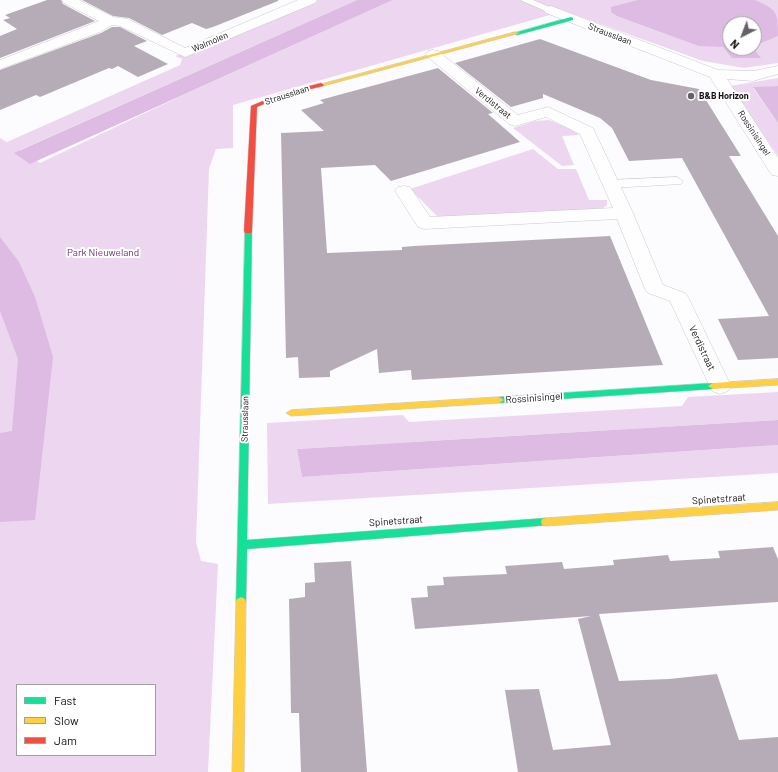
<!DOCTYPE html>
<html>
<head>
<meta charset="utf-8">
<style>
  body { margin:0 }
  #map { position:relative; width:778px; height:772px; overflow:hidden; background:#fcfbfd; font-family:Barlow,sans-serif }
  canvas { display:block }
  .legend { position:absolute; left:16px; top:684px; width:140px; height:72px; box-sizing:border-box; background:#fff; border:1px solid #a19fa1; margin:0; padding:5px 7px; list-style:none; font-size:12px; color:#140e14 }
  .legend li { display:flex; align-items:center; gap:8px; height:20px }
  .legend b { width:20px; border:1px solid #a19fa1 }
  .north { position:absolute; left:722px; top:16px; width:40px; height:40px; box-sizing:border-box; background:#fff; border:1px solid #a19fa1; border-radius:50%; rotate:222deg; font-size:11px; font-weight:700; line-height:16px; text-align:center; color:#140e14 }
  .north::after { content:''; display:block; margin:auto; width:14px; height:18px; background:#656166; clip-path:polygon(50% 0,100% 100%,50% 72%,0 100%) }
</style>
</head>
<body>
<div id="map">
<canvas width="778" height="772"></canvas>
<ul class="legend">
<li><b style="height:5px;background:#16e098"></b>Fast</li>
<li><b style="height:5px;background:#ffcf43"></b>Slow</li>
<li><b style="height:5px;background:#f24e42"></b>Jam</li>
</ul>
<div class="north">N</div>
</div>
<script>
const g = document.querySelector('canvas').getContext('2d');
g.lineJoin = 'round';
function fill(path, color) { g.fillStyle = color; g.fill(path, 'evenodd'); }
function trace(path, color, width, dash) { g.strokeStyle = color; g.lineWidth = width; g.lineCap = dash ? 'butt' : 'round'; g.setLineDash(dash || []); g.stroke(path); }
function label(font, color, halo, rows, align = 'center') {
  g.font = font + ' Barlow,sans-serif'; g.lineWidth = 4; g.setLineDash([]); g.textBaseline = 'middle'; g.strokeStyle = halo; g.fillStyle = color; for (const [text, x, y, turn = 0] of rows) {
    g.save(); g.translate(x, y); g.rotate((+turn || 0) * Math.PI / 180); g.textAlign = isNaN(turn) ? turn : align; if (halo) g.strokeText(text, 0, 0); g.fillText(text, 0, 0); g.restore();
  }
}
fill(new Path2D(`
  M312 0H357L20 150 40 163 181 96 393 0H778V63L744 68 703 61 564 11 233 105V148L216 149 209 169 196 542 201 561 218 564 208 772H0V138L7 142 180 65 182 59 175 56ZM730 24H754V48H730ZM17 685H155V755H17Z
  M778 78V86L753 88 778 123V156L730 86Z
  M549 120 571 129 579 135 562 136 574 165 562 166 513 128 535 121Z
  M533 149 558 169H576L589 200H607V205L602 209 440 219 410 189Z
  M778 392V420L297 449 302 477 778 445V473L268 504 267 423 403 415 409 422 682 406 688 397Z`), '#edd7f0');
fill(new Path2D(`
  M357 0H393L30 164 14 153Z
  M638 0H755C777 10 778 11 778 36L754 46V24H730V48H753L761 58H732L723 47 699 46 617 16 611 12V7Z
  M778 86V123L753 87Z
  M0 237 19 262 35 297 53 357 35 520 0 522V433L12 431 18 359 0 311Z
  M778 420V445L302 477 297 449Z`), '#ddbbe2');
fill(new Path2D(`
  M47 0H61L63 4 95 21 0 58V36L17 29 3 20 10 18 5 15Z
  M82 0H278V1L213 27 206 29 192 23 162 35 129 18 113 16Z
  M112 27H120L147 41 134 46 168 64 138 77 118 66 112 69 109 68 40 97 36 95 0 110V70L101 33Z
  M540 39 651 80 699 89 741 156H729L778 236V358L738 360 718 319 769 316 682 158 629 161 612 128 600 118 543 94V98L511 107 455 63Z
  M438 68 493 113 488 114 520 142 391 181 375 165 321 168 327 253 402 250V247L414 246 610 236 663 365 412 380 411 370 379 373 377 349 330 371V377L299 378 298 357 286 358 281 133 324 131 301 110 324 103 320 100Z
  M773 547 778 559V602L599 614 619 681 669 679 717 674 739 740 778 737V772H518L505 690 539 689 553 750 611 745 578 619 591 616 415 629 411 598 428 597 427 586 444 585 443 577 507 574 505 566 562 562 564 569 614 565 613 560 668 555 670 561 720 558 718 551Z
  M351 561 367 772H301L299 713H291L289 599 305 597V583L315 582 314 563Z`), '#b5acb7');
const lane = new Path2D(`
  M520 0H533L556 10 551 13 548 12Z
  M677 177 683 181 681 184 611 188 605 184 611 180Z`);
const street = new Path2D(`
  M62 0H79L113 17 128 19 185 48 298 0H317L315 3 185 57 120 26 112 25 100 32 0 69V60L99 21 64 3Z
  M551 6 718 70 753 71 778 66V74L753 81 727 79 778 158V176L772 175 769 171 710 77 546 13 544 10 546 7Z
  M433 50 438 51 518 115 548 107 593 128 633 213 663 285 685 293 688 297 731 386 728 391 720 394 712 391 670 301 648 293 645 289 617 219 424 229 418 227 395 191 398 187 404 186 410 187 430 217 613 208 580 134 546 117 515 126 509 124 428 57 426 54 428 51Z`);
const fast = new Path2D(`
  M571 17 573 18V20L517 35 514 33Z
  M245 229H251L252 231 247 540 546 518 550 519 551 522 550 525 247 549 246 602 245 605 241 607 237 605 236 602Z
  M713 383 718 386 713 389 499 403 494 400 499 397Z`);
const slow = new Path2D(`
  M515 32 520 33 323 86 318 85Z
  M778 379V385L713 389 708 386 713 383Z
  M499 397 504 400 499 403 291 416 286 413 291 410Z
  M778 502V510L546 526 542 525 541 522 542 519 546 518Z
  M241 597 245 599 246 602 244 772H232L236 602 237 599Z`);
const jam = new Path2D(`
  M321 83 324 85 323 86 283 96 257 107 252 231 251 233H245L244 231 251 106 279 94Z`);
trace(lane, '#ccc8cd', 1);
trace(street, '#ccc8cd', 1);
trace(fast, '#ccc8cd', 1);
trace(slow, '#ccc8cd', 1);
trace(jam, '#ccc8cd', 1);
fill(lane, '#fffeff');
fill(street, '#fffeff');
fill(fast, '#16e098');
fill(slow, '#ffcf43');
fill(jam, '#f24e42');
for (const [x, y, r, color] of [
  [691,96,4,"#656166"]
]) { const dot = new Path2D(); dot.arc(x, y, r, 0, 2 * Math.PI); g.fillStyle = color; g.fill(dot); trace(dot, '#fff', 1.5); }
label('9px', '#140e14', '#fff', [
  ["Strausslaan",610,34,21],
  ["Walmolen",210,42,-23],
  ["Strausslaan",287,95,-18],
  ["Verdistraat",493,103,39],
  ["Rossinisingel",754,133,57],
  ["Strausslaan",245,419,-89]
]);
label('bold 9px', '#140e14', '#fff', [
  ["B&B Horizon",699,96]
], 'left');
label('10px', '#6c3074', '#fff', [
  ["Park Nieuweland",103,253]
]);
label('10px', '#140e14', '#fff', [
  ["Verdistraat",702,348,65],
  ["Rossinisingel",534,398,-4],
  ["Spinetstraat",719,499,-4],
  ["Spinetstraat",396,521,-4]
]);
</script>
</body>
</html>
